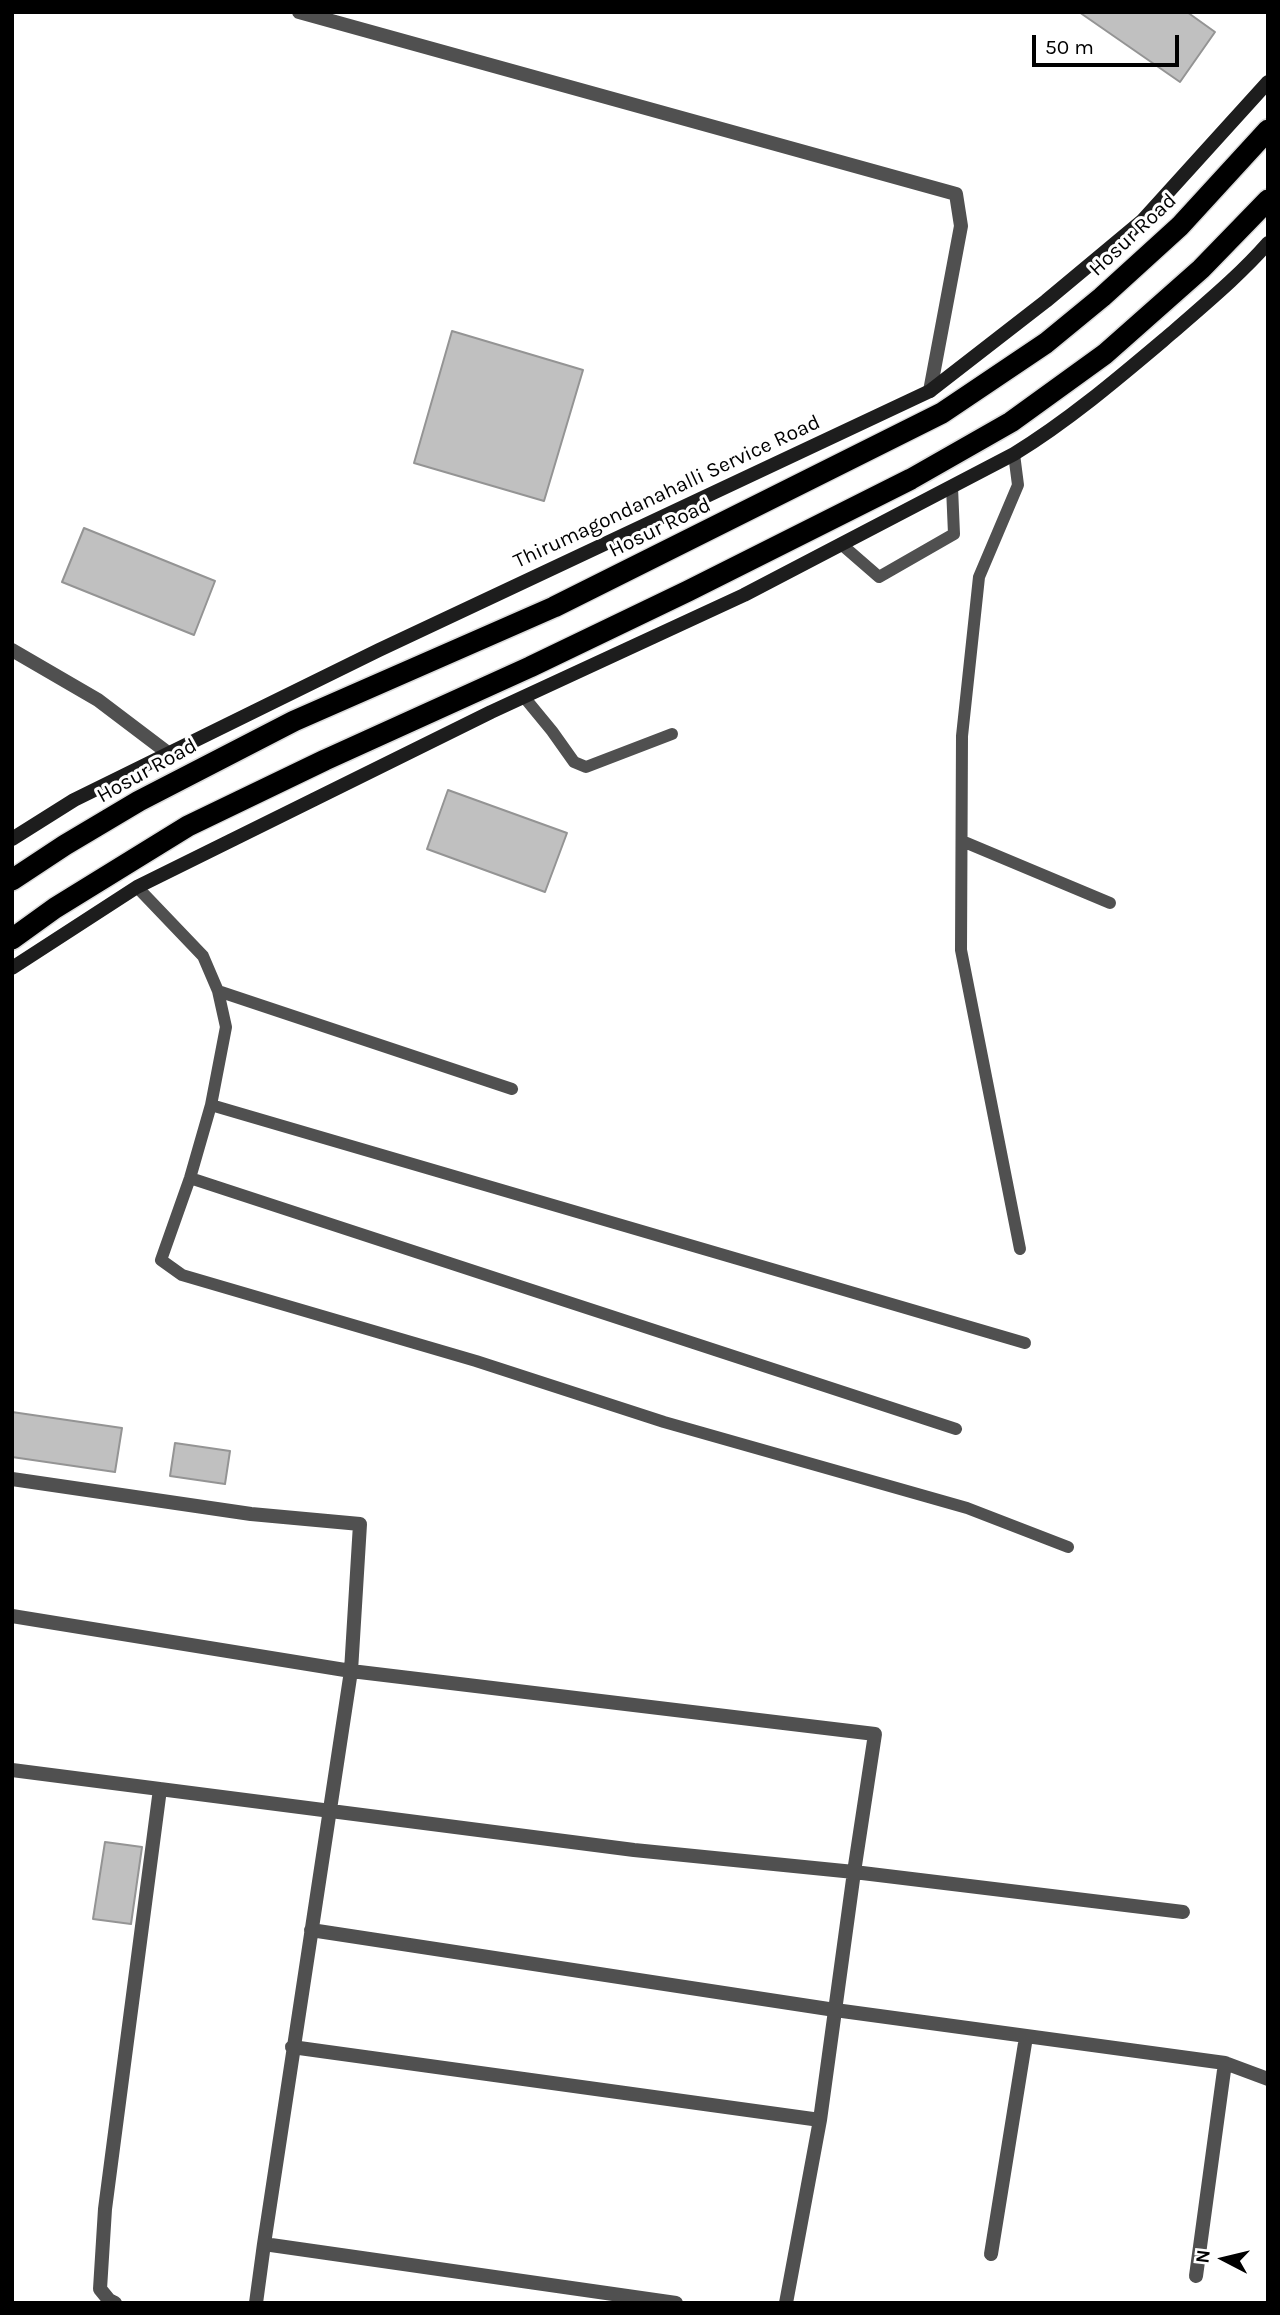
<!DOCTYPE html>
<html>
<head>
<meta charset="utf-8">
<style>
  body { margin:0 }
  #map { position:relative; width:1280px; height:2315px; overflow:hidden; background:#fff; font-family:Karla,sans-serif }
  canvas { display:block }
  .frame { position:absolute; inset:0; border:14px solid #000; pointer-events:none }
  .north { position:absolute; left:1189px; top:2224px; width:70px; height:70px; -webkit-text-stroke:5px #fff; paint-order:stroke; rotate:277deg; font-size:19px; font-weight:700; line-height:28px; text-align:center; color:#000 }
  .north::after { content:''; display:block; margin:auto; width:24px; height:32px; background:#000; clip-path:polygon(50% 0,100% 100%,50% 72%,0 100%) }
  .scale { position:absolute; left:1032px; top:35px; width:147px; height:32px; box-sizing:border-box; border:4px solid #000; border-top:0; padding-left:9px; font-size:21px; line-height:24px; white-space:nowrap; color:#000; -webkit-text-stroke:5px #fff; paint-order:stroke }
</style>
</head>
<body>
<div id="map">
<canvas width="1280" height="2315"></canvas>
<div class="frame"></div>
<div class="north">N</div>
<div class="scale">50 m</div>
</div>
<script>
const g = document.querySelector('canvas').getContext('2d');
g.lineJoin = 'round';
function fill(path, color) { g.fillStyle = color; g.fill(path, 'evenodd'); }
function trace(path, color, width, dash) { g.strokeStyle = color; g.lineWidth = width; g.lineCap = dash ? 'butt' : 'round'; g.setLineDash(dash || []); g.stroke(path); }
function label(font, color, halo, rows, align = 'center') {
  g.font = font + ' Karla,sans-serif'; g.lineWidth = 6; g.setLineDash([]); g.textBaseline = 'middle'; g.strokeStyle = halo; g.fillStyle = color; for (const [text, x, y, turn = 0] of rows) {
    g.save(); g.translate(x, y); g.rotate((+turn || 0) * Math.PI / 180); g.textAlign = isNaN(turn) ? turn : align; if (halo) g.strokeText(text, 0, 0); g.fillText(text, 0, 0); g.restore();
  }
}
const building = new Path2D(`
  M1079 12H1187L1215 32 1180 82Z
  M452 331 583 370 544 501 414 463Z
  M84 528 215 581 194 635 62 582Z
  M448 790 567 833 545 892 427 849Z
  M12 1412 122 1428 115 1472 12 1457Z
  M175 1443 230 1451 225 1484 170 1476Z
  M105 1842 142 1847 131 1924 93 1919Z`);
fill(building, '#c0c0c0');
trace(building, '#949494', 2);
const highway = new Path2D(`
  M12 880 65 845 139 801 294 721 554 607 942 413 1046 343 1102 297 1180 226 1268 130
  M12 939 55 908 188 826 325 760 530 667 688 591 911 479 1011 422 1105 354 1201 269 1268 200`);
trace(highway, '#dbdbdb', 24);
trace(new Path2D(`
  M1014 454 1018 485 979 577 962 736 961 950 1020 1249
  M841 544 879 577 954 534 952 487
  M524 697 552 731 574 762 586 767 672 734
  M962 841 1110 903
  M137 887 203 956 218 991 226 1027 211 1105 190 1178 161 1260 182 1275 476 1361 664 1422 967 1508 1068 1547
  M218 991 512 1089
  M211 1105 1025 1343
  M190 1178 956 1429`), '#505050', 12);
trace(new Path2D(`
  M299 12 956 194 961 226 930 391
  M12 650 98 700 168 753
  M12 1479 251 1514 360 1524 351 1671 875 1734 854 1872 1183 1912
  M12 1616 351 1671 264 2244 676 2303
  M12 1770 634 1850 854 1872 820 2120 786 2303
  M311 1930 835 2010 1225 2063 1268 2079
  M292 2047 820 2120
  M991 2254 1026 2037
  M1196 2276 1225 2063
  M115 2303 109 2300 100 2289 105 2209 160 1789
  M256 2303 264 2244`), '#505050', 14);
trace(new Path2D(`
  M12 839 74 800 379 650 930 391 1046 301 1142 221 1268 82
  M12 968 137 887 491 712 744 595 1014 454C1071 419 1122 375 1173 332 1206 303 1239 276 1268 243`), '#1d1d1d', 14);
trace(highway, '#000', 21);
label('21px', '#000', '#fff', [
  ["Hosur Road",1133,235,-43],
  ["Thirumagondanahalli Service Road",667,492,-25],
  ["Hosur Road",660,528,-26],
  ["Hosur Road",147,771,-29]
]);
</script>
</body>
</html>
